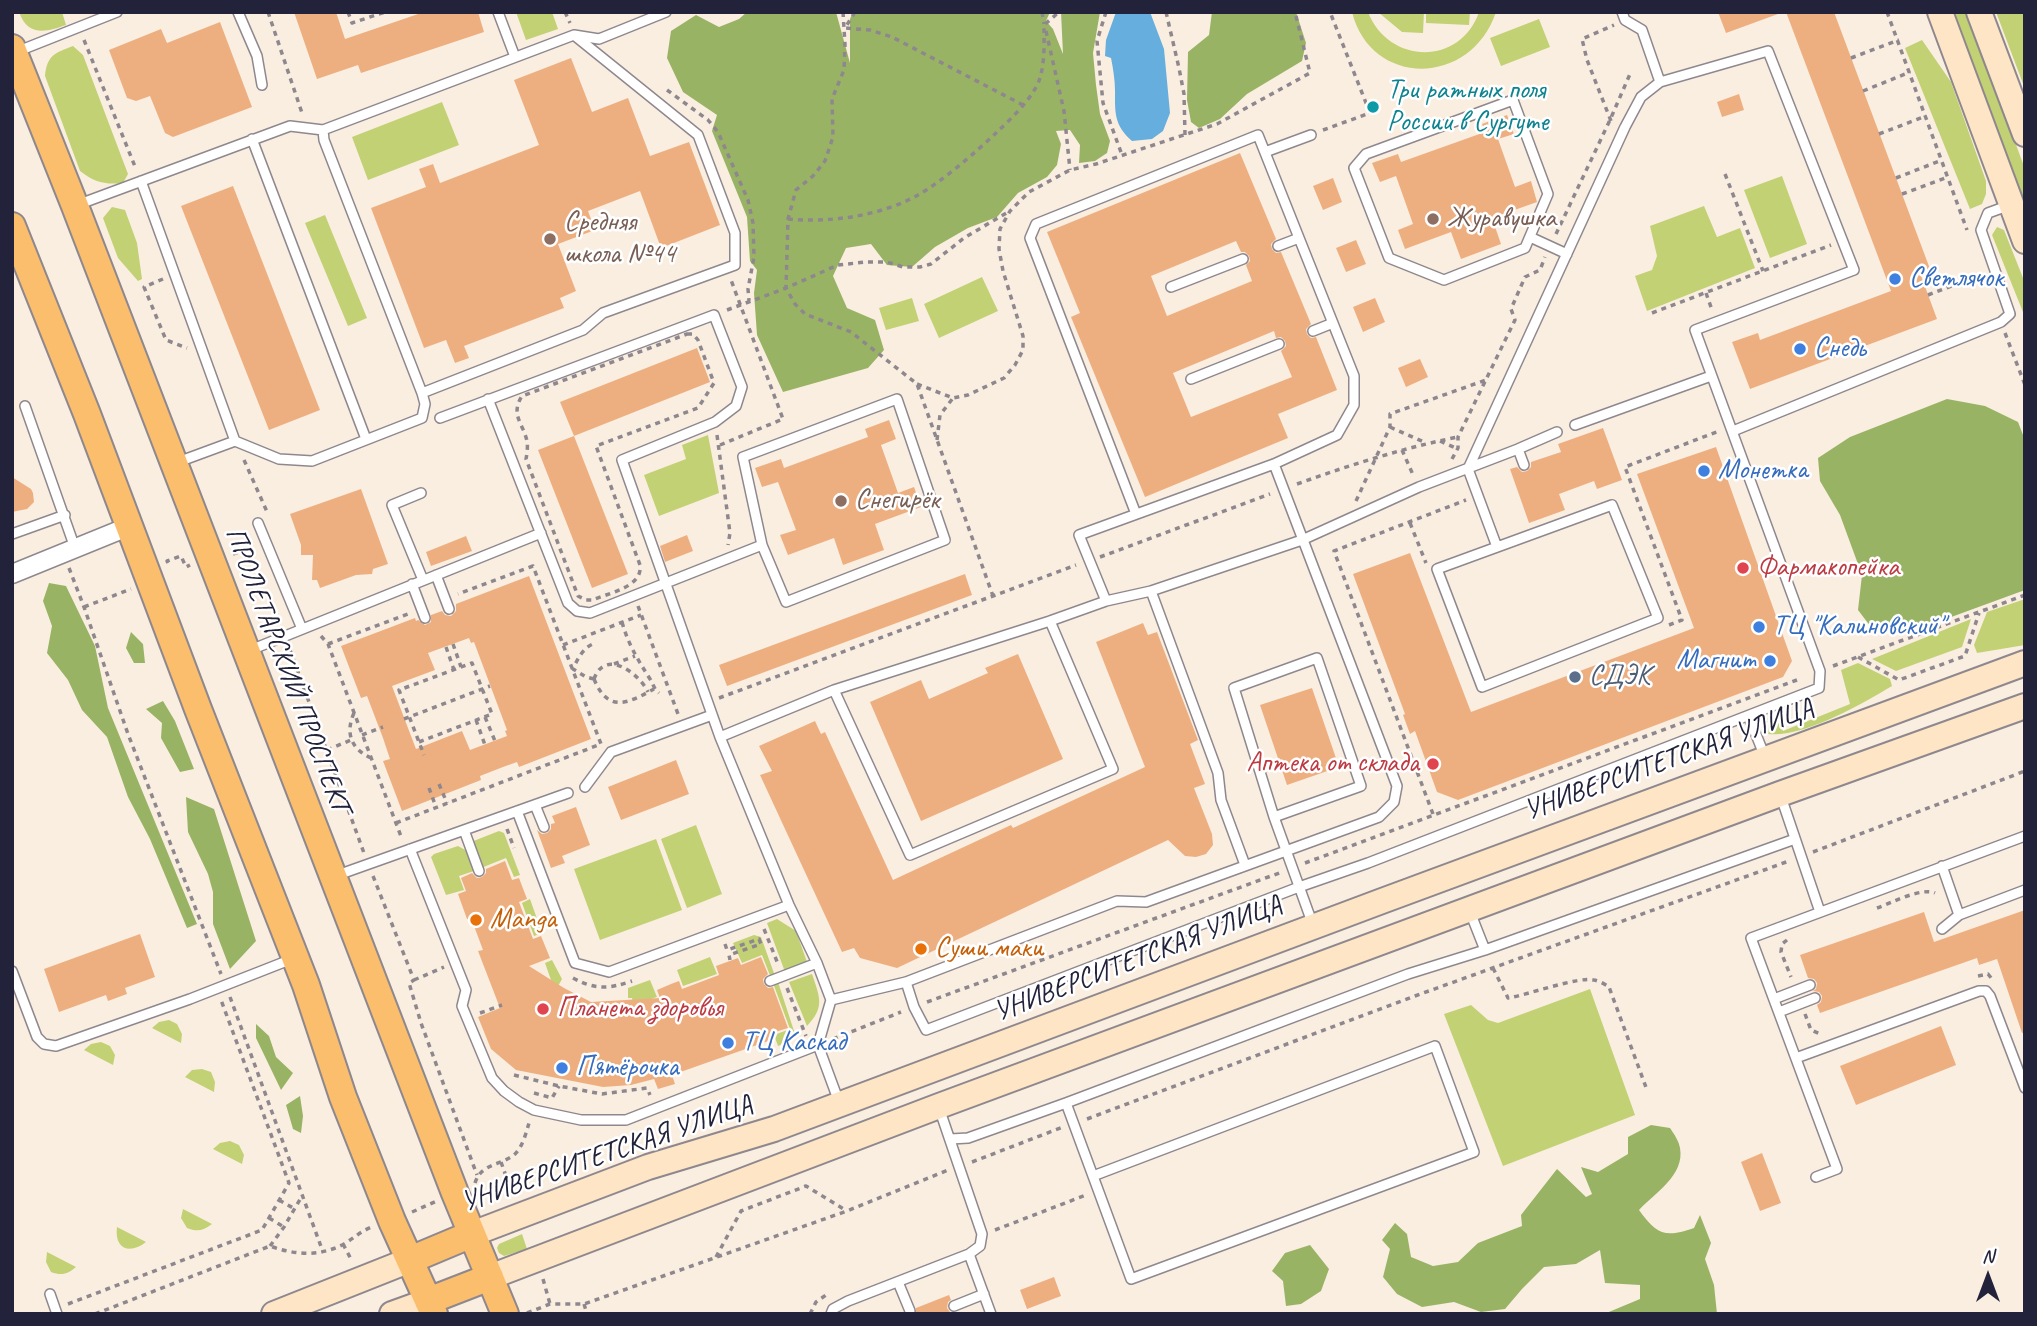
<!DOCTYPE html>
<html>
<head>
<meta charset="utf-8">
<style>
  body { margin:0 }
  #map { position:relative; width:2037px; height:1326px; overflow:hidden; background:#faeee1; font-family:Caveat,sans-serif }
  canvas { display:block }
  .frame { position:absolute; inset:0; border:14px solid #22223b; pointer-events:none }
  .north { position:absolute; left:1953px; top:1242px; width:70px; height:70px; -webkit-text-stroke:5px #fff; paint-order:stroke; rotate:0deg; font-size:19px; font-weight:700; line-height:28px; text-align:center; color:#22223b }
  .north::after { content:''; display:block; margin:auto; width:24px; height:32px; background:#22223b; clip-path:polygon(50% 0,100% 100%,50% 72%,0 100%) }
</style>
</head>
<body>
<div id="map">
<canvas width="2037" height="1326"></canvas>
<div class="frame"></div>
<div class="north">N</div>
</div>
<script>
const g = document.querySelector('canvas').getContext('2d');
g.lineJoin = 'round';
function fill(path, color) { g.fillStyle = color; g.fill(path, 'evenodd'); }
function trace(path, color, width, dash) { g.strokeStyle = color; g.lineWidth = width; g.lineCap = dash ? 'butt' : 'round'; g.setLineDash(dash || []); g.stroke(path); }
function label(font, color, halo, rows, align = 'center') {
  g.font = font + ' Caveat,sans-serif'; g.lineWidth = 5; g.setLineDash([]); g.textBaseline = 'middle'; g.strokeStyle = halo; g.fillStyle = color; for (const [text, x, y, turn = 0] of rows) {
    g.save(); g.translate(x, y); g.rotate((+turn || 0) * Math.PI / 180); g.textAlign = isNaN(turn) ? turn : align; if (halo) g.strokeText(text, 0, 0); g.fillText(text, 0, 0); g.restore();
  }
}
fill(new Path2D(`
  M19 12H62L66 25C46 32 28 37 19 12Z
  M516 12H552L558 29 526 40Z
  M1352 12H1368C1388 64 1460 67 1479 12H1496C1471 87 1371 88 1352 12Z
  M1378 12H1424L1423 33 1402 32Z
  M1426 12H1470L1469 25 1426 23Z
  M1954 12H1967L2025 169V206Z
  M1996 12 2025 13V89Z
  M1539 19 1550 47 1501 66 1490 38Z
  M1922 40 1951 82 1986 181V194L1982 204 1970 209 1905 48Z
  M73 46 83 55 128 174 123 183C105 185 94 182 80 171L45 76C47 55 55 53 73 46Z
  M442 102 459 145 368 180 352 137Z
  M1782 176 1807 244 1770 258 1744 190Z
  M1704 206 1717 237 1740 228 1755 268 1647 311 1635 276 1652 270 1657 256 1650 226Z
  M112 207 125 210 137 243 142 279 138 281 118 258 103 218Z
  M325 215 367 318 348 326 305 223Z
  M1997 227 2004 230 2025 283V317L1992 235Z
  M982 277 998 311 939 338 924 304Z
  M912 298 919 321 886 330 879 308Z
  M708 435 719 493 659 516 644 475 686 459 682 445Z
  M2025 599V645L1977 653 1974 645 1987 612Z
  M1971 619 1962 647 1896 671 1872 659Z
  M1858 663 1890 679 1892 686C1862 704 1803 738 1768 734L1764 728 1765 718 1775 717 1783 731 1850 704 1841 670Z
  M696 825 722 894 687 908 661 839Z
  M499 831 504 833 520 875 514 877 506 858 481 868 471 842Z
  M656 839 682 910 600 940 574 869Z
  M458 846 467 851 474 871 459 876 464 890 446 895 431 857 434 854Z
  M530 899 542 933 534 936 522 903Z
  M777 919 796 931 807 962 785 972 767 923Z
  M754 935 761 937 775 976 771 978 762 955 742 963 733 943Z
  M710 957 717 974 683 986 677 970Z
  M552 960 562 979 557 988 551 980 545 963Z
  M812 974C820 998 825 1007 807 1026L789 982Z
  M650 980 657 997 633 1005 632 998H628V988Z
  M778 982 795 1034 793 1040 778 1046 774 1035 790 1029 773 983Z
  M1590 989 1635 1115 1503 1166 1444 1014 1471 1005 1488 1020 1498 1023Z
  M169 1020 177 1024 182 1034 181 1043 152 1028 159 1022Z
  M101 1042 110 1046 115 1055 113 1065 84 1050 91 1044Z
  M202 1069 211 1072 215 1082 214 1092 185 1077 192 1070Z
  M230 1141 239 1145 244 1155 242 1164 213 1149 220 1143Z
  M183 1209 212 1224C203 1231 197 1232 187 1228L181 1218Z
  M117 1227 146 1242C130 1255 114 1249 117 1227Z
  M522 1234 527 1249 504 1256 499 1253 497 1248 499 1244Z
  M47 1252 76 1267C68 1274 62 1276 51 1272L46 1262Z`), '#c2d173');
fill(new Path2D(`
  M747 12H836L850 63V19L853 12H1050L1046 21 1053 29 1063 54 1061 12H1100L1093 53 1096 85 1100 114 1110 141 1107 153 1095 161 1079 163 1080 145 1070 130 1056 131 1061 144 1057 165 1047 177 1018 193 997 217 968 228 935 247 912 267 887 265 871 244 846 248 833 276 847 308 875 320 884 350 868 368 783 392 757 335 754 293 757 270 750 261 747 217 712 131 717 115 683 92 667 58 671 31 696 15 719 27 739 19Z
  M1212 12H1296L1306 43 1302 61 1247 94 1220 119 1199 128 1191 122 1187 100 1188 52 1209 35Z
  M1947 399 1985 406 2018 422 2025 440V590L1924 627 1912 622 1874 631 1858 610 1862 575 1840 515 1820 481 1818 458 1850 437Z
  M49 583 66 586 95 646 108 708 197 924 187 928 150 839 128 797 107 737 82 710 68 680 47 653 52 626 43 601Z
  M131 632 143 644 145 663H134L126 648Z
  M163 701 175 721 194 769 180 772 161 738 162 723 146 709Z
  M186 797 214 809 256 941 230 969 213 924V892L208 874 188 832Z
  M256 1024 269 1036 276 1057 293 1073 281 1090 256 1038Z
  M300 1096 303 1116 301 1133 293 1129 286 1105Z
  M1651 1125 1670 1128C1674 1134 1679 1141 1680 1148 1685 1175 1655 1193 1639 1210 1657 1235 1665 1238 1694 1228L1700 1215 1711 1243 1705 1259 1714 1285 1717 1314H1604L1640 1299V1285L1605 1283 1600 1250 1576 1264 1544 1267 1522 1289 1505 1309 1481 1312 1454 1302 1422 1307 1397 1294 1383 1277 1390 1249 1382 1240 1395 1223 1407 1234 1411 1257 1433 1266 1458 1262 1478 1243 1522 1226 1521 1215 1557 1169 1586 1197 1592 1194 1581 1167 1598 1172 1628 1154V1137Z
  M1310 1245 1329 1269 1321 1291 1301 1304 1286 1306 1283 1281 1272 1271 1285 1253Z`), '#99b365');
fill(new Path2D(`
  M1116 12H1150L1164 49 1170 113 1163 131 1152 139 1132 141C1114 125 1115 113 1115 91 1115 80 1113 68 1111 58L1105 56 1106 40Z`), '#66aedd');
fill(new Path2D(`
  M294 12H336L345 39 424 12H478L484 32 361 73 358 65 317 79Z
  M1718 12H1778V14L1726 33Z
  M1786 12H1834L1930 269 1920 273 1937 319 1750 389 1732 342 1758 333 1760 340 1891 291Z
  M220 22 252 107 173 137 165 133 150 96 136 101 127 98 109 50 161 29 167 43Z
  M571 58 592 112 628 98 650 156 689 142 720 225 661 248 640 191 588 211 595 230 558 244 576 291 560 298 564 308 464 346 469 358 455 363 446 340 424 348 371 208 426 187 419 169 433 164 440 183 539 145 514 80Z
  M1739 94 1744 110 1722 117 1717 102Z
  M1507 115 1514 134 1498 139 1515 187 1531 181 1537 202 1492 218 1501 244 1461 259 1451 232 1405 249 1398 230 1413 224 1396 176 1380 182 1372 163 1398 154 1401 162 1485 132 1482 124Z
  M1240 153 1276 239 1271 244 1272 249 1276 253 1281 252 1311 324 1306 329 1307 334 1311 338 1316 337 1337 390 1278 414 1288 438 1145 497 1071 317 1080 313 1047 232ZM1236 241 1241 252H1245L1249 256 1250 261 1246 265 1252 281 1167 316 1151 276ZM1274 331 1276 338 1281 337 1285 341 1286 346 1281 351 1292 377 1191 417 1173 373Z
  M1333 178 1342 202 1323 210 1313 186Z
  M233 186 320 410 269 430 181 206Z
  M1356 240 1366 264 1346 272 1336 248Z
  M1375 298 1385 322 1363 332 1353 307Z
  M697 348 710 382 574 436 560 402Z
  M1420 359 1428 377 1406 387 1398 368Z
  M889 420 896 439 881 445 898 493 914 487 921 507 875 524 884 550 843 565 834 538 788 555 780 535 796 530 778 482 762 487 755 468 781 459 784 468 868 437 865 429Z
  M1603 428 1622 480 1597 489 1594 481 1559 494 1565 510 1529 523 1510 469 1517 467 1522 472 1527 471 1531 467V462L1561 452 1558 444Z
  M574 436 628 574 592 588 538 450Z
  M1716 447 1792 661 1783 677 1458 800 1437 792 1415 731 1410 734 1403 715 1405 714 1353 574 1410 553 1471 712 1694 628 1637 474Z
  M12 477 31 489 33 493 34 502 27 509 12 512Z
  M361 489 388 564 373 569 372 574 356 575 320 588 317 580H312L313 555H301V545L290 514Z
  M687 535 693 551 665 562 660 546Z
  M466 536 472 551 431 566 426 552Z
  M965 574 972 595 727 686 719 665Z
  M529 576 591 739 519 767 517 762 503 767 480 776 481 780 402 811 383 761 390 759 383 738 367 696 361 698 341 646 415 618 416 621 418 620 425 625 431 622V615L442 611 445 615 451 616 456 611V604ZM469 638 471 643 474 642 507 730 505 731 507 736 470 750 462 731 416 749 392 686 435 670 428 653Z
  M1143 623 1148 635 1157 632 1198 740 1190 744 1205 784 1194 788 1212 834 1213 845 1206 854 1196 857 1185 856 1168 840 897 968 860 958 854 948 842 952 760 775 772 771 759 746 815 721 821 734 825 732 893 880 1011 825 1013 828 1145 767 1096 642Z
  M1018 654 1063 759 921 821 870 702 921 680 929 699 988 673 985 668Z
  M1312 688 1339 767 1287 785 1260 705Z
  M676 760 689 794 621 820 608 787Z
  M576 807 590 845 562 856 565 863 551 868 537 830 542 834 547 833 551 829V824L555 823 552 816Z
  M505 861 512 880 519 878 527 899 519 902 533 939 541 936 550 958 529 966 564 988 591 1002 660 998 657 990 671 984 679 981 682 989 719 975 716 966 738 958 741 965 761 957 768 974 763 979 764 984 768 988 773 987 788 1028 772 1033 774 1039 672 1075 675 1084 658 1089 654 1079 631 1085 603 1087 516 1070 491 1049 478 1017 500 1008 478 951 483 950 471 918 467 919 458 894 466 891 461 878 472 873 477 878 482 877 486 873V869Z
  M2025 910V1032L2022 1033 1997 959 1979 965 1977 958 1820 1013 1817 1005 1821 1002 1822 996 1819 992 1813 991 1816 989 1817 983 1814 979 1808 978 1800 955 1924 912 1934 942Z
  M140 934 155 977 125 988 127 994 108 1001 106 995 59 1012 44 969Z
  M1941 1026 1956 1065 1856 1105 1840 1066Z
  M1762 1153 1781 1203 1760 1211 1741 1162Z
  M1054 1277 1061 1296 1027 1309 1020 1290Z
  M949 1295 951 1300 948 1302 947 1308 950 1312 957 1314H916V1308Z`), '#eeaf80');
const lane = new Path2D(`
  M238 12 257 56 262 85
  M498 12 515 57
  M1622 12 1625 20 1642 30 1660 82
  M16 52 117 12
  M1513 100 1548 194 1525 248 1444 280 1389 258 1354 168 1366 154Z
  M323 130 324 140 422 393 583 330 603 313 735 265V233L698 135 574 35
  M252 139 366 439
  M1265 152 1311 135
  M141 181 235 441
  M77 205 290 126 323 130 574 35 599 39 666 12
  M1530 237 1567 254
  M1278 246 1299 238
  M1171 287 1243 259
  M1313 331 1333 323
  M1191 379 1279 344
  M488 399 568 603 577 611 590 613 762 545
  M897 399 945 540 786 602 762 545 743 457Z
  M25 406 75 548
  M440 418 714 315 742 387 736 406 715 422 622 460 720 737 789 905 817 963 831 1000 818 1045
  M1575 425 1711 376
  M1733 431 2001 322 2010 314 1981 230 1988 213 2010 205
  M1518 449 1524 465
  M178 462 235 441 279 459 312 461 422 418 425 404 422 393
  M421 493 392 505 423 580
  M1612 505 1658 618 1482 687 1437 569Z
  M258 523 302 629
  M12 534 65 515
  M436 575 449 609
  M412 584 425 618
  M1151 591 1218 773 1221 800 1245 865
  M1106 601 1079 535 1274 464 1337 435 1354 405V376L1258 135 1036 224 1030 238 1136 514
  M248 651 541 533
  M834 690 910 855 1113 769 1050 621
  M1749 717 1765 757
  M720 737 834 690 1050 621 1106 601 1151 591 1302 540 1419 487 1518 449 1557 432
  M585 787 611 752 712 715
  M1780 794 1820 912
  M535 805 544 827
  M517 811 575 963 609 972 789 905
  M1274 817 1361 786 1317 658 1234 688 1274 817 1313 925
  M464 830 479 871
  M410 849 466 990 462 1006 492 1078 504 1091 519 1102 534 1110 581 1120H626L818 1045 839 1102
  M1942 866 1959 915
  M335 876 568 793
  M1470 912 1485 950
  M1942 929 1959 915 2025 890
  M12 971 37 1037 44 1044 56 1046 190 999 292 959
  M770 981 817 963
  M906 982 914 1007 926 1030 1299 887 1368 863 1819 688 1820 671 1695 330 1854 270 1768 51 1660 82 1641 97 1625 127 1468 469 1497 547
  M1774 999 1810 985
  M831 1000 906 982 1117 901 1146 902 1379 817 1394 802 1397 786 1274 464
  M1779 1012 1815 998
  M1796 1058 1979 991H1986L1990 996 2025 1088
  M1066 1103 1131 1279 1474 1152 1435 1046 1093 1176
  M951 1139 968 1138 1066 1103 1408 974 1485 950 1795 839
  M1816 1177 1837 1169 1751 938 2025 836
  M969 1254 991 1314
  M898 1282 910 1311
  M50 1294 57 1314
  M954 1306 984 1294
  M831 1314 833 1309 848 1301 969 1254 980 1246 982 1234 939 1108`);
const street = new Path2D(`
  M12 574 130 526`);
const secondary = new Path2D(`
  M1940 12 2025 241
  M1979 12 2025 134
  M472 1234 648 1167 774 1129 1382 901 2025 663
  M490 1277 939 1106 1780 794 2025 706
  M274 1314 410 1260
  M392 1314 428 1301`);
const primary = new Path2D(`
  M12 48 75 206 455 1193 505 1314
  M12 226 87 414 198 709 306 985 343 1097 392 1221 434 1314
  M410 1260 472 1234
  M428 1301 490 1277`);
trace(lane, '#8e888e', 12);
trace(street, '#8e888e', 21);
trace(secondary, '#8e888e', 28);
trace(primary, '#8e888e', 30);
trace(new Path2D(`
  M268 12 302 113
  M348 12 352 23 385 12
  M565 12 570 23
  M843 12 845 45 844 70 832 99 833 137 825 161 813 176 796 190 788 219 786 288 795 304 805 314 851 332 917 384 993 596
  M855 12 845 28 870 30 892 37 1023 105
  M1042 12 1044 24
  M1106 12 1097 41 1103 103 1122 155
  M1166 12 1179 68 1184 94 1185 135
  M1887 12 1967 230
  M1046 31 1064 111 1070 170
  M84 40 136 169
  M1851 58 1899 40
  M667 90 708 120 718 132 748 200 753 223 754 257 748 289 749 301
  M1863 91 1910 72
  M1611 121 1587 60 1582 39 1614 25
  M1323 130 1370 113 1330 12
  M1879 134 1926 116
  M1725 174 1763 271
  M1896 178 1942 160
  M1902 194 1948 177
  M788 219C829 223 881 216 918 195 944 180 975 153 997 132 1011 119 1034 97 1040 78 1045 61 1044 42 1044 25L1059 12
  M1556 234 1610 120 1630 74
  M163 279 144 287 166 340 187 348
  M1706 293 1712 310
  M1928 295 1983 274
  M727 310 786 288 838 265 866 262H887L903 267H920L931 264 964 238 1008 212
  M1652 313 1831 245
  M2005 333 2025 385
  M687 334H693L698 340 714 383 698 408 596 446 640 565C643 587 609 593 592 600H586L578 596 526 459C527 454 528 447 527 441 523 423 510 415 522 396Z
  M917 384 953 398 968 395 1004 378 1015 365 1023 350V336L1003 271 999 249 1000 229 1010 211 1029 192 1070 170 1096 164 1217 124 1310 73 1295 12
  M1390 427 1426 443
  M717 435 730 533 728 545
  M937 440 940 415 953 398
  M1440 441 1458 449
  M720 445 783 419 731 280
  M1402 450 1414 477
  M1452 459 1458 448V437L1515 320 1511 309 1525 277 1540 270 1545 257
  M244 460 268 514
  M1297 484C1350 465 1403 448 1458 437
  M1356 501 1390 427V414L1486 380
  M1410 523 1426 563
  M233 554 252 547
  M1100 557 1270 494
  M168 563 167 561 181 556 186 567 190 565
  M69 568 84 607 128 734 221 974
  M638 606 678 714
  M84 607 131 589
  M622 622C628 644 638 660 650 679 654 685 653 688 659 693
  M1669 625 1682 620 1625 467 1719 431
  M321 636 328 644 402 839
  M328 644 408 614
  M453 644 461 667
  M563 645 641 615
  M446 647 454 670
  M290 650 364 853
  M1858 657 1899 680 1965 656 1979 613
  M614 664 635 656
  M1833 666 2025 595
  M594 679C608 713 627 704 654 689
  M594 679C605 648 639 673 648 692
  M594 679 586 677 573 669C578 658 584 646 596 643
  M719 698 1076 565
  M354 713C345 733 351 749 371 758
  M485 717 495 741
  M404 719 490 686
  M476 720 485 745
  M362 735 383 727
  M419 742 492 714 472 663 399 690 424 755
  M327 750 351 740
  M439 784 447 803
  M429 788 436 807
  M1433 814 1334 551 1466 500
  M396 823 601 744 533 566 458 594
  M507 829 514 848
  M1813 852 2025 771
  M1305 863 1797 680
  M373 876 414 980 409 983 421 1023 477 1175
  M1877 908C1891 903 1922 887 1935 893
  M764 929 778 964
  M1787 940 1782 944 1781 952 1791 977
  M725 944 727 950 759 939 761 944 729 955 730 960
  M1493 968 1508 998C1527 995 1579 976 1594 980 1599 981 1605 984 1609 987L1647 1090
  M1978 976 1988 974 1992 979
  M573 978C595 990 609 989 632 981
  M414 980 444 967
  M787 988 806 1036
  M230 997 323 1252
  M927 1002 1282 872
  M480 1013 502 1005
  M1805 1014 1811 1030 1820 1034
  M833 1039 901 1012
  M514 1075 559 1086 602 1094 647 1088 650 1095
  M534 1093 552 1098 559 1086
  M1087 1119 1415 996 1789 861
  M501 1162 513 1196
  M972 1162 1063 1127
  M475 1183C481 1163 501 1166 515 1154 523 1146 526 1133 529 1123
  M279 1200 295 1209
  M412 1212 437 1201
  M269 1218 284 1227
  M995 1230 1086 1195
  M343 1244 352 1261
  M270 1246 284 1227 302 1196
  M716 1257 741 1211 806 1186 847 1211
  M543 1279 550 1304
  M68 1304 262 1230 289 1183 221 1000
  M584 1304 587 1314
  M527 1313 550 1304H584L847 1211 948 1170
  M95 1314 270 1246C295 1255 319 1257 344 1244 354 1238 361 1231 372 1227
  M810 1314 816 1302 826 1295`), '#8e888e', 3.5, [5, 5]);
trace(lane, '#fff', 9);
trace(street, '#fff', 18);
trace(secondary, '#fde5c5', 24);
trace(primary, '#fabe6d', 26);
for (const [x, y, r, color] of [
  [1373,107,7,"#0f9aa8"],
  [1433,219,7,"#8d6e63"],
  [550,239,7,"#8d6e63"],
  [1895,279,7,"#3f7fe0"],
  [1800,349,7,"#3f7fe0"],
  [1704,471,7,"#3f7fe0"],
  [841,501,7,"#8d6e63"],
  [1743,568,7,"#e0444e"],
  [1759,627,7,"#3f7fe0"],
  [1770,661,7,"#3f7fe0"],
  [1575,677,7,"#5c6f8a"],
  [1433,764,7,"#e0444e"],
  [476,920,7,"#e8710a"],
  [921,949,7,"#e8710a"],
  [543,1009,7,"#e0444e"],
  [728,1043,7,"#3f7fe0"],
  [562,1068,7,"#3f7fe0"]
]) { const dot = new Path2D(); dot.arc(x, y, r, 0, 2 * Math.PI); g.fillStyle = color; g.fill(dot); trace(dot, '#fff', 2.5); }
label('28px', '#0d838f', '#fff', [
  ["Три ратных поля",1387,91],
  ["России в Сургуте",1387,123]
], 'left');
label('28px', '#785e54', '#fff', [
  ["Журавушка",1447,219],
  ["Средняя",564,223],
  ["школа №44",564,255],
  ["Снегирёк",855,501]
], 'left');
label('28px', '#366cbe', '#fff', [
  ["Светлячок",1909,279],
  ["Снедь",1814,349],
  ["Монетка",1718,471],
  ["ТЦ \"Калиновский\"",1773,627],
  ["Магнит",1756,661,"right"],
  ["ТЦ Каскад",742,1043],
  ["Пятёрочка",576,1068]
], 'left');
label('28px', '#be3a42', '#fff', [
  ["Фармакопейка",1757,568],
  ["Аптека от склада",1419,764,"right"],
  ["Планета здоровья",557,1009]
], 'left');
label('28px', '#22223b', '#fff', [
  ["ПРОЛЕТАРСКИЙ ПРОСПЕКТ",287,670,69],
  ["УНИВЕРСИТЕТСКАЯ УЛИЦА",1669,760,-20],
  ["УНИВЕРСИТЕТСКАЯ УЛИЦА",1138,959,-21],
  ["УНИВЕРСИТЕТСКАЯ УЛИЦА",607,1154,-19]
]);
label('28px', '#4e5e75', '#fff', [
  ["СДЭК",1589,677]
], 'left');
label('28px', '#c56008', '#fff', [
  ["Manga",490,920],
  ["Суши маки",935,949]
], 'left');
</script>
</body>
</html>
